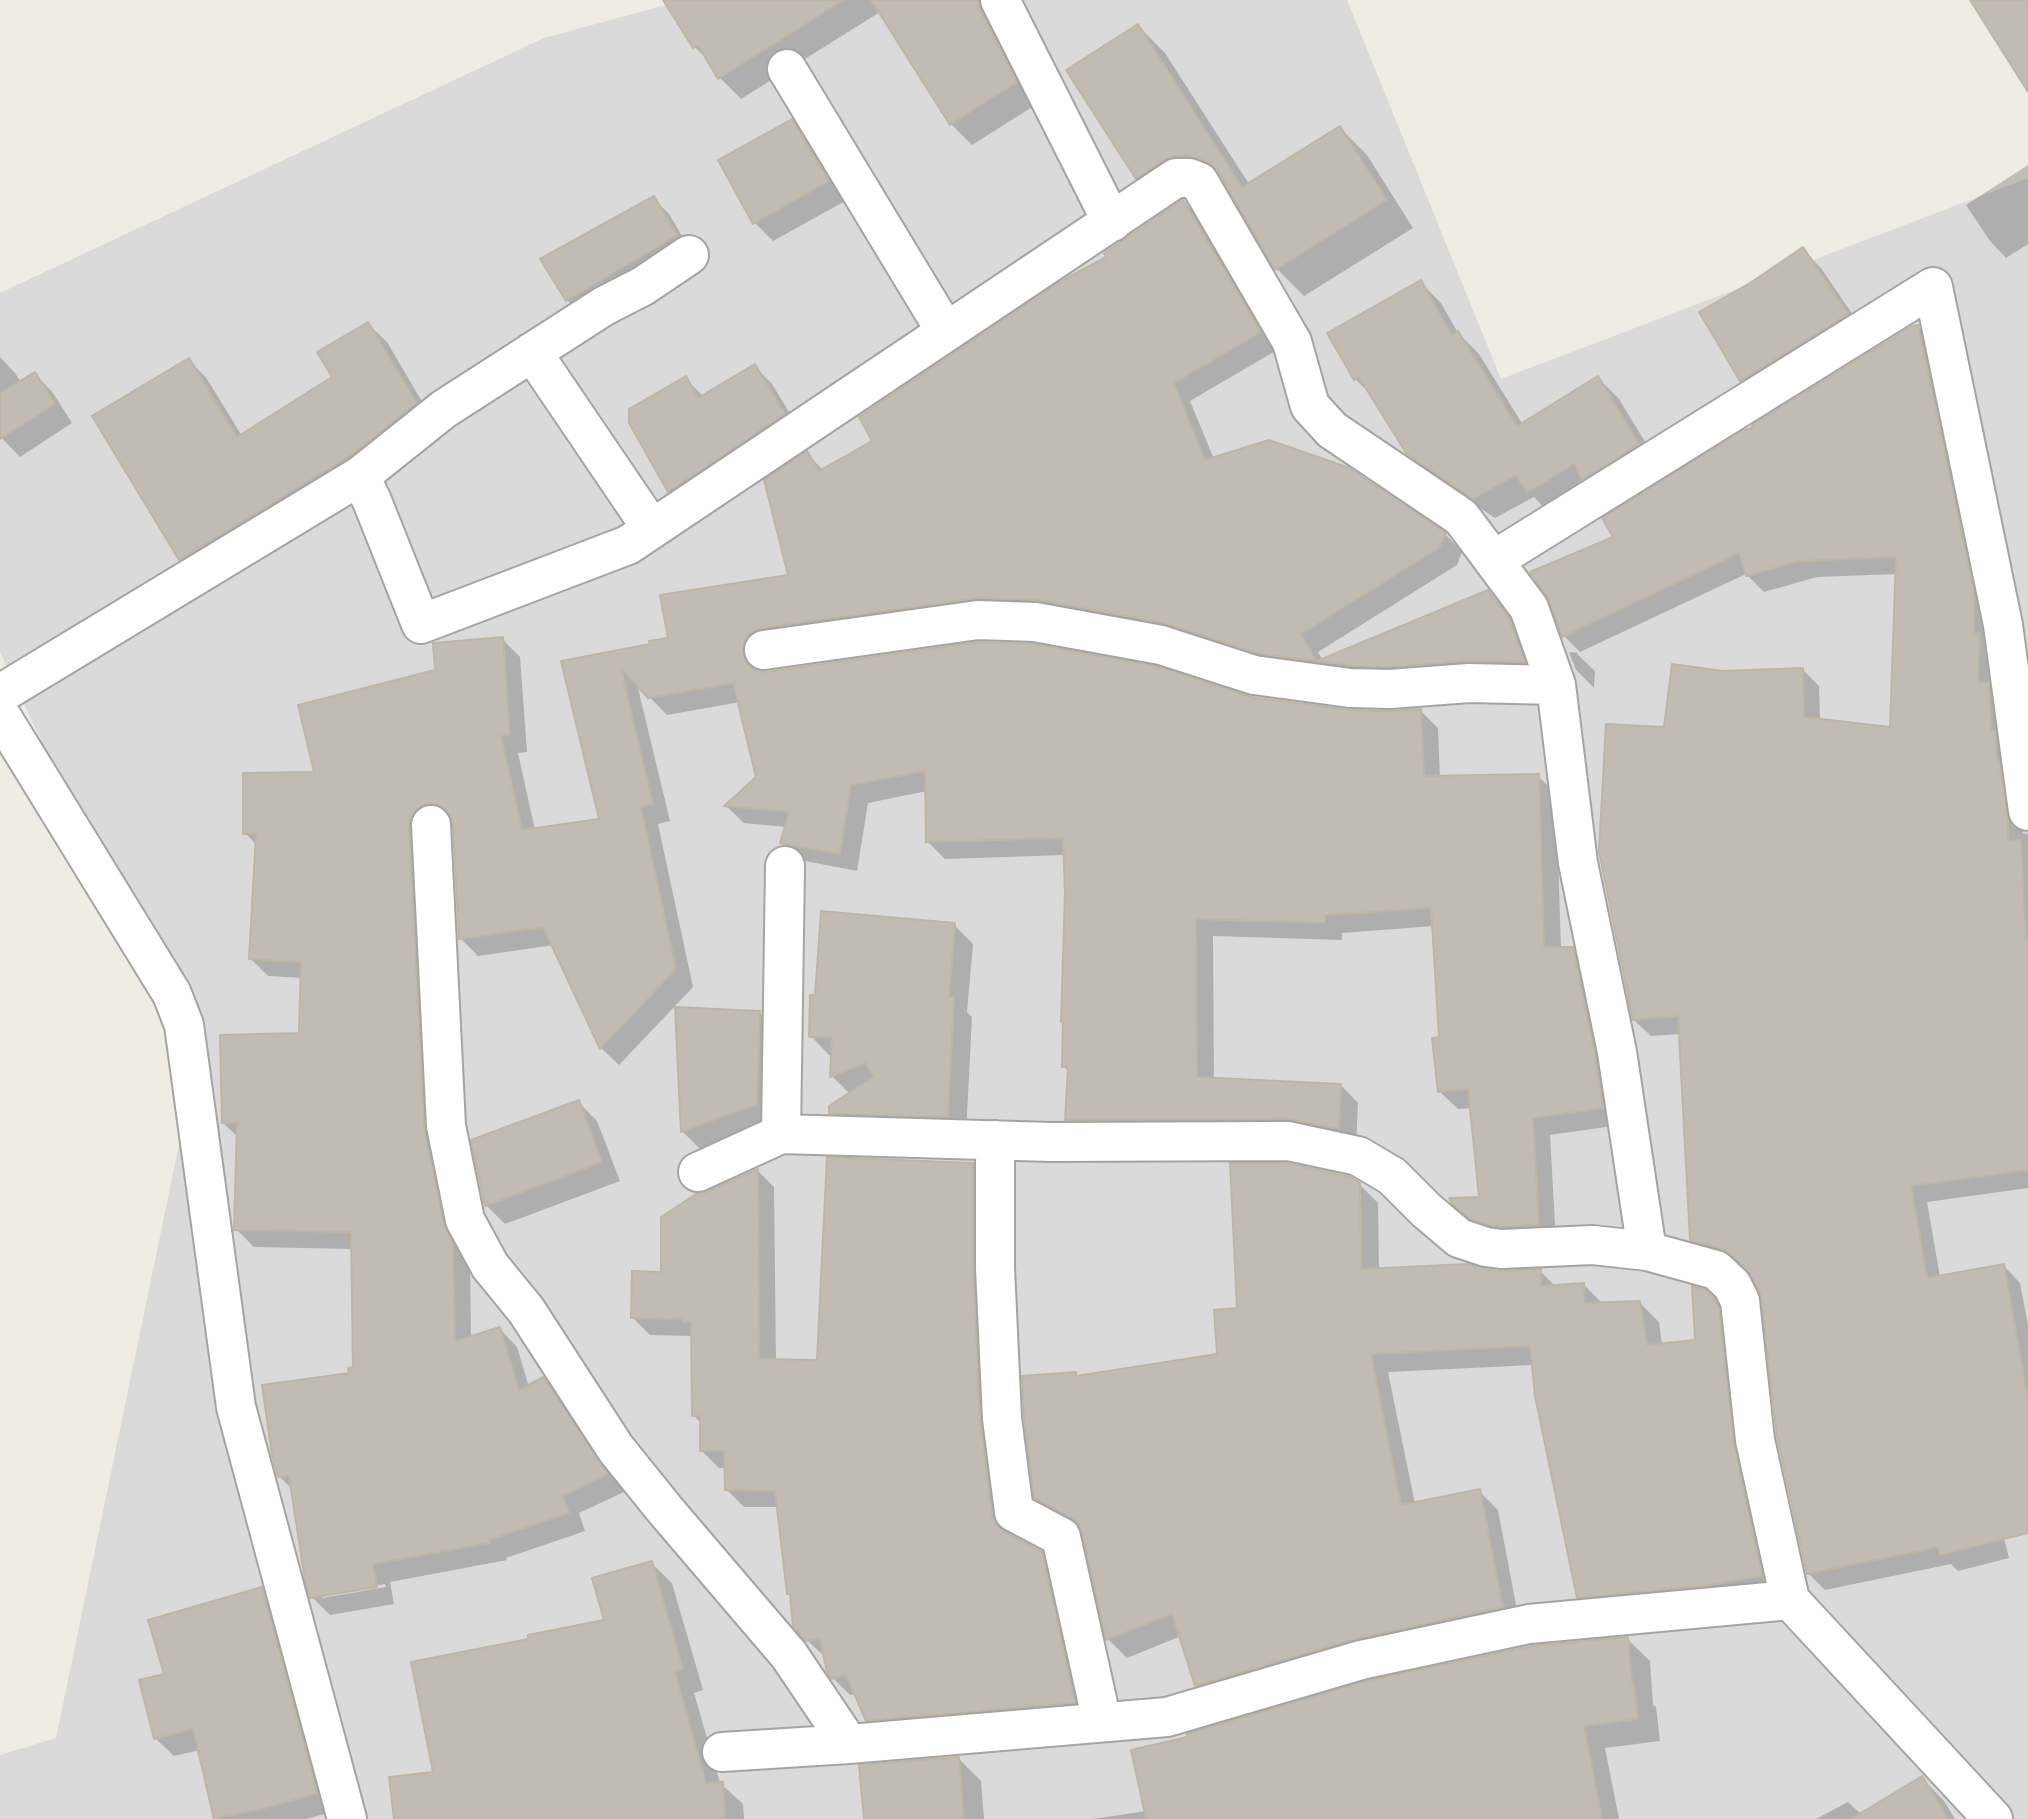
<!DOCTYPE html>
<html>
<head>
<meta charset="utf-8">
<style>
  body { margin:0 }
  canvas { display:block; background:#eeece3 }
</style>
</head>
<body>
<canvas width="2028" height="1819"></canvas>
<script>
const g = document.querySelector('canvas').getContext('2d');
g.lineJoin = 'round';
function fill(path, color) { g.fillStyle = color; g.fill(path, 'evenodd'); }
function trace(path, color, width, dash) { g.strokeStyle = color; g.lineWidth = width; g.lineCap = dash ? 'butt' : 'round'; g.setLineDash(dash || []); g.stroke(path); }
fill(new Path2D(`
  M684 0H1347L1501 379 2028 178V1819H0V1755L56 1738 194 1072 0 652V293L544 38Z`), '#dbdada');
fill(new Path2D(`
  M665 0H990L1037 104 972 145 951 124 880 12 741 99 720 78 711 63 695 47Z
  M1138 26 1165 53 1249 184 1340 128 1367 155 1413 228 1304 296 1277 269 1229 186 1219 183H1204L1165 205 1137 178Z
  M792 121 810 140 847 200 773 241 755 223Z
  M2028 165V244L2006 258 1990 241 1966 205Z
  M653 198 669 214 691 251 583 316 567 300Z
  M1184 202 1201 220 1277 350 1190 401 1214 459 1445 534 1462 552 1457 565 1318 652 1323 661 1488 592 1502 606 1523 635 1538 676 1367 680 1058 618 761 659 760 672 1250 698 1349 712 1390 713 1420 710 1438 728 1440 777 1538 776 1556 794 1561 949H1572L1590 967 1620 1125 1550 1135 1556 1243 1490 1236 1455 1203 1481 1199 1472 1108 1458 1109 1440 1092 1441 1039 1434 926 1342 933V940L1213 936 1214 1080 1341 1085 1358 1103 1356 1146 1085 1137 1067 1119 1069 1072 1063 1066 1067 892 1065 855 945 859 928 842 927 791 868 803 857 871 800 860 782 843 787 827 744 823 726 806 758 777 740 702 667 715 637 684 670 821 658 824 693 987 619 1065 601 1048 554 945 478 956 460 938 454 821 448 820 470 1262 471 1338 500 1329 517 1347 529 1387 543 1379 561 1397 624 1492 579 1513 585 1531 506 1558 507 1560 390 1582 394 1604 330 1615 312 1597 293 1490 279 1476 355 1369 353 1249 254 1247 236 1229 238 1137 223 1123 301 1034 303 978 268 976 251 959 257 845 245 833 437 671 502 639 520 657 527 752 518 753 535 830 601 821 563 662 652 645 670 639 790 576 807 454 824 471 875 441 1109 258ZM385 1584 386 1587 322 1598V1595Z
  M1802 249 1821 268 1865 333 1760 399 1742 380 1702 312 1751 284Z
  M1420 282 1441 303 1458 333 1479 354 1523 425 1598 378 1619 399 1659 465 1549 513 1534 497 1495 518 1429 474 1407 452 1374 397 1355 379Z
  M368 324 387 342 434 422 199 578 180 559 189 360 207 379 242 436 334 378Z
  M1918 326 1935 343 2015 781 2023 833 2028 834V1188L1927 1202 1940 1277 2004 1266 2020 1283 2028 1325V1473L1990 1482 2009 1558 1958 1571 1951 1564 1825 1590 1808 1573 1763 1298 1749 1270 1740 1265 1708 1256 1691 1239 1681 1034 1651 1036 1634 1020 1666 729 1723 673 1802 669 1819 686 1820 720 1892 729 1898 574 1817 577 1764 592 1746 574 1580 652 1564 636 1615 538 1754 429Z
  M0 357 15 373 21 382 35 374 53 393 72 423 20 457 0 436Z
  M754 366 772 384 801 432 686 508 669 491 685 378 703 396Z
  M1569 652 1579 653 1577 654 1595 671 1594 688 1576 670Z
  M954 925 973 944 967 1012 972 1017 966 1135 849 1131 830 1113 850 1094 832 1076 833 1055H829L811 1036Z
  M677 1009 759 1012 778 1031 775 1123 701 1150 683 1132Z
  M578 1102 597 1121 620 1181 505 1224 486 1205Z
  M972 1165 990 1182 997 1437 1009 1533 1010 1536 1041 1553 1058 1571 1091 1719 885 1737 868 1720 856 1694 850 1695 833 1678 825 1657 807 1640 792 1596 789 1593 779 1507H744L726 1489V1468H719L702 1451V1424L693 1415V1336L650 1335 633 1318 662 1273 708 1194 758 1171 774 1187 776 1361 819 1362Z
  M1359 1184 1378 1203 1379 1270 1498 1272 1540 1271 1556 1287 1583 1284 1602 1303H1640L1659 1322 1662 1345 1697 1342 1704 1291 1733 1319 1780 1595 1598 1616 1579 1597 1533 1365 1388 1372 1415 1504 1479 1491 1498 1510 1520 1626 1216 1704 1197 1685 1181 1636 1127 1658 1108 1639 1084 1532 1055 1516 1036 1497 1076 1374 1079 1377 1218 1355 1238 1310Z
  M651 1563 672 1583 703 1690 694 1693 720 1783 743 1804 744 1819H396L435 1773 530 1640 607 1621Z
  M261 1589 280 1608 335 1811 306 1819H216L200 1750 174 1756 155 1738 167 1675Z
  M1627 1639 1650 1661 1653 1705 1656 1707 1660 1741 1605 1748 1619 1819H1093L1146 1811Z
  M958 1758 981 1781 984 1819H865Z
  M1922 1778 1944 1801 1955 1819H1816L1848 1802 1862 1815Z`), '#0003');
const building = new Path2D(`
  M663 0H844L718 79 698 45 693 48Z
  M871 0H978L980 10 1017 82 950 125Z
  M1970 0H2028V92Z
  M1138 24 1242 187 1340 126 1387 200 1275 270 1218 171 1208 162 1189 156H1175L1164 160 1136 179 1066 70Z
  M792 119 829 181 753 224 718 160Z
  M654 196 677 235 566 301 540 259Z
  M1183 200 1261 332 1174 383 1205 460 1269 440 1347 467 1446 533 1439 548 1301 634 1316 661 1259 654 1165 623 1039 600 979 598 761 628 750 633 744 641 743 654 747 664 755 670 767 672 979 642 1033 644 1156 666 1251 697 1349 710 1390 711 1421 709 1424 776 1539 774 1544 947H1573L1595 1056 1603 1108 1533 1118 1539 1225 1502 1227 1491 1226 1470 1219 1453 1205 1449 1198 1479 1197 1468 1089 1438 1092 1432 1038 1439 1037 1431 908 1325 915V923L1196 919 1197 1077 1341 1084 1339 1129 1288 1119 1065 1120 1068 1067H1062L1063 1023 1061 1022 1065 892 1063 838 926 842 925 771 851 785 840 854 780 843 789 812 724 806 756 777 733 683 648 698 621 669 653 804 641 807 676 969 600 1049 543 927 459 939 453 824 449 813 440 805 429 803 420 806 412 814 409 826 424 1127 444 1224 453 1243 455 1341 500 1327 519 1390 543 1377 608 1474 563 1496 569 1513 489 1540 490 1543 373 1564 377 1587 310 1598 305 1580 289 1476 278 1477 272 1455 262 1385 349 1373 348 1368 353 1367 351 1232 234 1230 237 1123H222L220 1035 299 1033 301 962 249 959 256 834H243V773L314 772 298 705 435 670 433 643 503 637 510 735 501 736 522 830 599 819 561 661 650 644 649 641 668 638 660 595 788 575 764 480 807 451 819 471 872 441 859 417 1056 284 1106 257 1104 253Z
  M1803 247 1848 314 1740 381 1699 312 1750 283Z
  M1421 280 1452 335 1458 331 1517 426 1598 376 1639 444 1582 480 1574 464 1527 493 1516 475 1473 499 1406 453 1359 377 1354 380 1327 333Z
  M368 322 417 403 353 454 179 560 92 416 189 358 237 437 332 377 317 352Z
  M1918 325 1974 591V633H1980L1978 682H1989L1991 731H1995L1997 762H1999L2008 818V841L2021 840 2026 940H2028V1170L1911 1186 1927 1278 2004 1264 2028 1398V1533L1940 1555 1938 1547 1807 1574 1777 1436 1760 1292 1747 1269 1730 1254 1722 1249 1690 1240 1678 1016 1633 1020 1599 851 1606 724 1664 727 1672 664 1723 671 1803 668 1804 717 1890 727 1896 557 1799 561 1746 576 1739 553 1562 637 1549 600 1530 572 1613 537 1602 518 1744 430 1752 428V425L1912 326Z
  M755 364 785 414 668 492 629 423V409L686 376 698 398Z
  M35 372 55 404 0 439V393Z
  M1488 590 1509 618 1525 662 1467 661 1389 667 1352 666 1317 661Z
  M821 911 955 923 949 997H954L948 1117 829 1114V1106L873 1077 866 1063 830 1077 832 1037H809L810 995H815Z
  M675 1007 760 1011 757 1104 681 1132Z
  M579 1100 602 1162 485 1206 471 1140Z
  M827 1157 973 1163V1269L980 1419 992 1515 996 1524 1003 1531 1042 1552 1075 1703 866 1721 846 1675 831 1679 827 1672 820 1639 806 1641 793 1626 790 1594H787L775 1491 725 1490 724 1451H700V1416H692L691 1322H682V1319L631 1318 632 1271 661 1272V1217L696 1194 707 1192 758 1169 759 1359 817 1360Z
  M1230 1163H1286L1350 1177 1360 1183 1361 1269 1468 1264 1498 1271 1541 1269V1286L1584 1283 1585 1303 1640 1301 1647 1345 1695 1340 1692 1286 1705 1290 1714 1298 1719 1307 1734 1445 1762 1576 1701 1586 1577 1598 1535 1396 1530 1346 1371 1354 1401 1505 1480 1489 1503 1607 1355 1639 1195 1686 1172 1614 1106 1640 1082 1532 1079 1524 1071 1518 1034 1498 1024 1416 1022 1376 1076 1372V1376L1217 1354 1214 1310 1237 1308Z
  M652 1561 683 1669 675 1672 706 1783 723 1782 725 1819H394L389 1777 433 1772 411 1662 528 1639V1635L604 1620 592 1578Z
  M262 1587 317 1793 262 1809 214 1819 193 1729 154 1739 139 1680 164 1674 148 1620Z
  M1628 1637 1632 1683H1634L1638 1719 1584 1726 1602 1819H1146L1131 1750 1187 1737V1734L1366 1681 1532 1646Z
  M959 1757 964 1819H864L859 1765Z
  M1922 1776 1948 1819H1851Z`);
fill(building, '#c2bbb3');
trace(building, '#bfb5a6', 2);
const minor = new Path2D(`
  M1000 0 1112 222
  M787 69 946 332
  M532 352 652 529
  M360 476 372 501 421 624 628 545 1176 178H1189L1199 182 1292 342 1310 406 1332 430 1461 517 1529 608 1556 685 1578 863 1617 1052 1647 1251
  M1494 560 1933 287 2003 625 2028 811
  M764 650 978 620 1035 622 1161 645 1254 675 1350 688 1390 689 1469 683 1556 685
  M0 694 360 476 444 409 604 306 643 286 689 255
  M0 714 172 994 184 1025 236 1407 347 1819
  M431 825 446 1126 465 1220 490 1266 526 1310 616 1449 666 1511 789 1655 849 1744
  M781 1134 785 866
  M995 1140V1268L1002 1418 1014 1512 1061 1537 1102 1722
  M698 1172 781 1134 1051 1142 1288 1141 1358 1156 1392 1176 1426 1210 1459 1238 1486 1247 1501 1249 1593 1245 1647 1251 1716 1270 1732 1285 1740 1301 1755 1440 1790 1600 1993 1819
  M722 1752 849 1744 1167 1717 1361 1660 1529 1624 1790 1600`);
trace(minor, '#a4a4a4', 42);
trace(minor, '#fff', 38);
</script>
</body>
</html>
